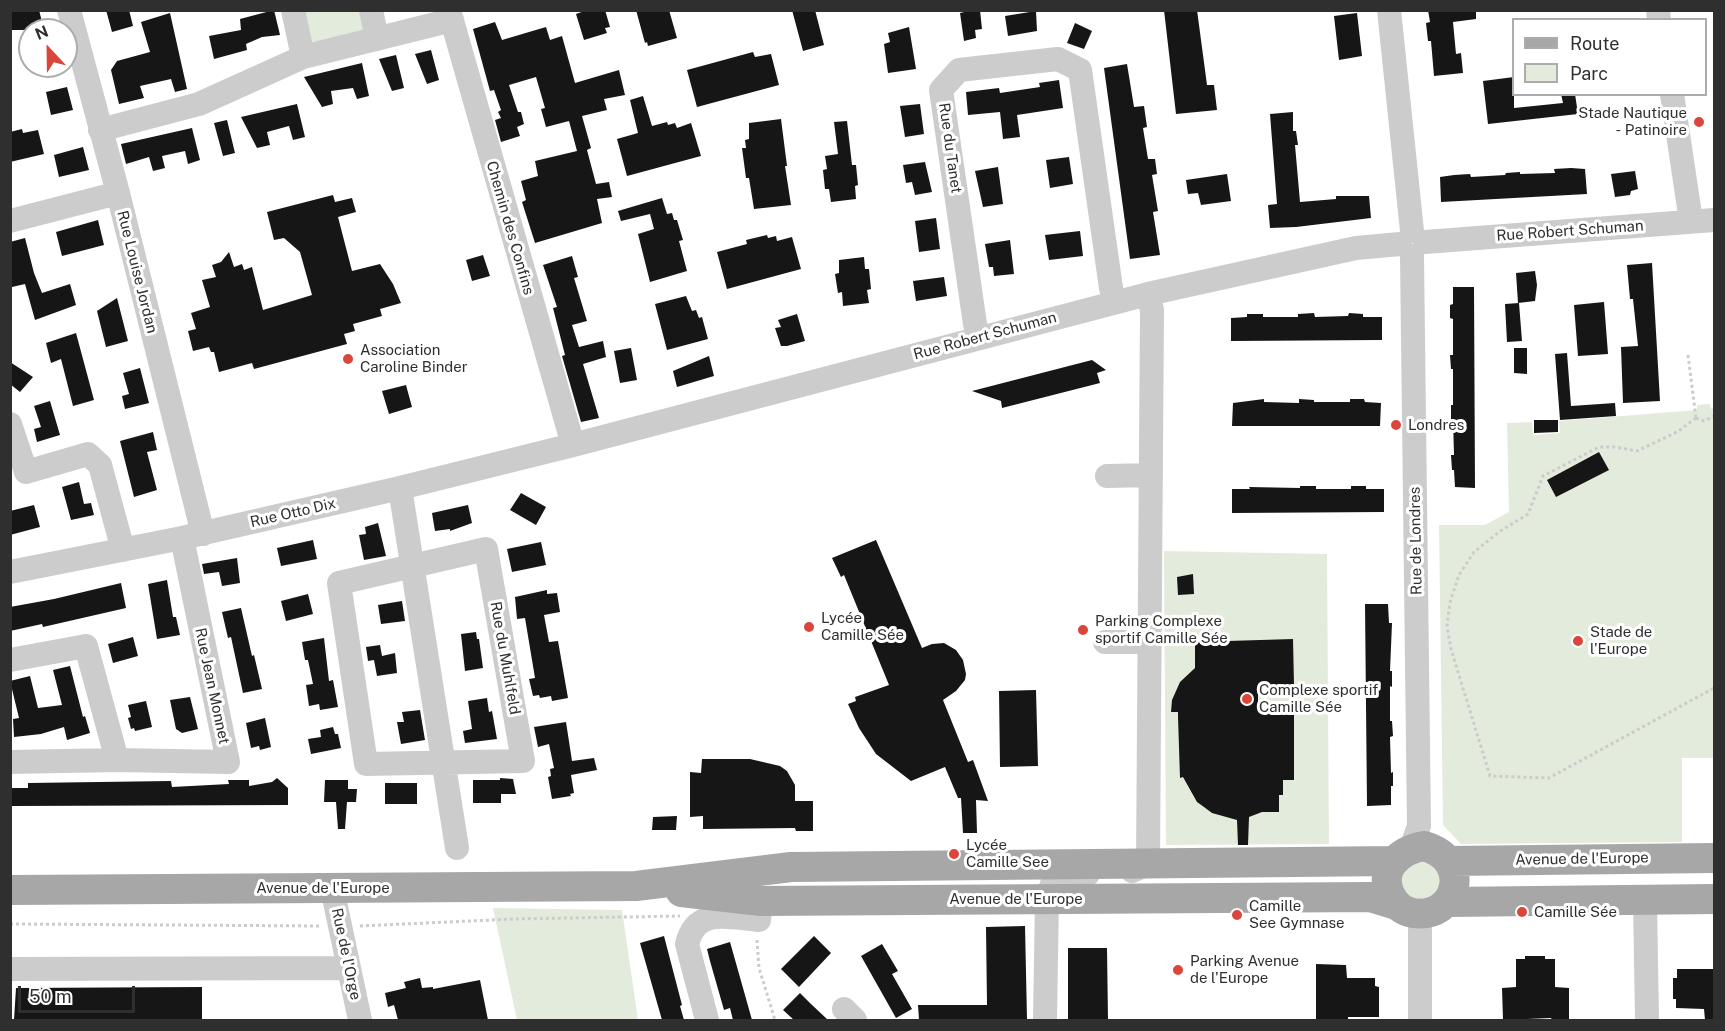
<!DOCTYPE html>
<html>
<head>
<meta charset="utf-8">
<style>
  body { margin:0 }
  #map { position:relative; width:1725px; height:1031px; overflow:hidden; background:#fff; font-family:"Public Sans",sans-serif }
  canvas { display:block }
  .frame { position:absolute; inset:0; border:12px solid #2f2f2f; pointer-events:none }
  .legend { position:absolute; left:1512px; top:18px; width:195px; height:78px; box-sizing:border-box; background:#fff; border:2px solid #acacac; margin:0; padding:8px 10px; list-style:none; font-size:18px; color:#2f2f2f }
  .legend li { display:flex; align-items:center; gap:12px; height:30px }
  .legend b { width:30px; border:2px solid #acacac }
  .north { position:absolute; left:18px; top:18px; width:60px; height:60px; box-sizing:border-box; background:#fff; border:2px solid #acacac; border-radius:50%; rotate:338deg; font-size:16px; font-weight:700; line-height:24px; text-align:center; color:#2f2f2f }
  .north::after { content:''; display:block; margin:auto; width:21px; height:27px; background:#da463c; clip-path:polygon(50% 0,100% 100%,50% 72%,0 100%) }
  .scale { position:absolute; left:18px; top:986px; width:117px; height:27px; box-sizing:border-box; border:3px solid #2f2f2f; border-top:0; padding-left:8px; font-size:18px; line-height:21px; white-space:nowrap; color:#2f2f2f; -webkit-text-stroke:4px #fff; paint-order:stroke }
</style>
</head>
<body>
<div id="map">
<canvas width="1725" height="1031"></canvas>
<div class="frame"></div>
<ul class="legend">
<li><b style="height:8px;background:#a7a7a7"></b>Route</li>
<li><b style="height:16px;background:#e3ebdd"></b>Parc</li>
</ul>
<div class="north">N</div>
<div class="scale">50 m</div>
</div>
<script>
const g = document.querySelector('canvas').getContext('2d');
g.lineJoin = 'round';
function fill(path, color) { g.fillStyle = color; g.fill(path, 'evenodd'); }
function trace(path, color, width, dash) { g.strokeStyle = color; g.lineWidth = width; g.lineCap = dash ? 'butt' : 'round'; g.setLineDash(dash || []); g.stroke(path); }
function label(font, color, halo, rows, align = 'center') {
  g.font = font + ' "Public Sans",sans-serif'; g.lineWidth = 6; g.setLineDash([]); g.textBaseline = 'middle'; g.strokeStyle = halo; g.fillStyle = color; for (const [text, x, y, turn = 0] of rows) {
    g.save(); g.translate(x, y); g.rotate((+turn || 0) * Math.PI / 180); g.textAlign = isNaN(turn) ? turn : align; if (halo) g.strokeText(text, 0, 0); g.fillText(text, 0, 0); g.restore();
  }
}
fill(new Path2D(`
  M298 11H367L371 29 306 45Z
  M1710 404 1711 409 1714 407V758H1682V842L1461 844 1443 825 1439 525H1485L1509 512 1507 423 1532 422 1533 435 1560 433 1559 421 1697 410V405Z
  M1164 551 1327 554 1329 844 1166 845Z
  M1421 859 1437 867 1441 884 1430 899 1410 898 1401 887V873Z
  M493 908 622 910 638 1020H517Z`), '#e3ebdd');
fill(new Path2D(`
  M10 10H39L44 30H10Z
  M106 10H129L133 26 112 32Z
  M274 10 280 35 262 37 246 44 247 50 214 59 209 36 241 30 240 19Z
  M587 10H605L610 27 605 28 607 33 584 40 576 14Z
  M636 10H669L677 38 648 46 647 42 645 43Z
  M792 10H815L824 45 803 51Z
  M973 10H980L982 29 975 30 976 38 964 41 960 13Z
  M1164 10H1197L1207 85H1214L1217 110 1176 114Z
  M1428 10H1476V19L1453 22 1456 54 1461 53 1463 73 1434 76 1431 41H1428L1426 23 1430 22Z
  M1036 11 1037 31 1008 36 1005 16Z
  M170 13 187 89 175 92 171 79 140 86 144 98 119 104 111 70 117 61 150 52 141 22Z
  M1357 13 1362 56 1339 60 1334 16Z
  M495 22 502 40 546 27 550 40 562 36 575 83 619 70 625 95 604 99 607 110 582 116 591 148 587 150 596 184 609 182 612 197 597 199 602 223 535 243 522 202 526 200 521 181 538 176 535 161 577 151 569 121 546 127 541 109 545 108 536 77 509 85 518 112H521L524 124 517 127 520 136 501 142 495 120 501 118 498 112 501 110 494 90 490 91 473 29Z
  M1075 23 1092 31 1084 49 1067 43Z
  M909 27 916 69 888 73 884 44 890 42 888 33Z
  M431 50 439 80 427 84 415 54Z
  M753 52 755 57 771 54 779 85 697 107 687 70Z
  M396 55 404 88 392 91 379 59Z
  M362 63 369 96 357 99 353 88 331 91 333 104 322 107 304 77Z
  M1127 64 1134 107 1144 106 1147 127 1143 128 1148 159H1155L1157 174 1152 175 1158 211 1153 212 1160 255 1130 259 1104 68Z
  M1514 77V108L1563 103 1561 94H1575L1578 114 1488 124 1483 81Z
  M1059 80 1063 108 1017 115 1020 137 1003 139 1000 112 968 115 966 92 999 88 1000 93 1040 87 1039 83Z
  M67 87 73 110 51 115 46 92Z
  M643 96 652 126 667 122 668 125 675 123 677 128 691 123 701 156 627 176 617 139 638 133 630 100Z
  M297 104 305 137 293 140 289 126 267 132 270 145 257 148 241 117Z
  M920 104 924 134 905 137 900 106Z
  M1293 112V131H1296L1298 145H1295L1300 202 1336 199V196H1369L1371 218 1296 227 1270 228 1268 205 1277 204 1270 114Z
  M781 119 787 166H785L791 205 754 209 749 178H746L742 148H746L745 140 749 139V123Z
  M227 120 235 153 223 156 214 123Z
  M847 121 852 165H856L858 185 855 186 856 199 831 202 829 189H825L823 170 827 169 825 156 838 154 834 122Z
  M192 128 200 160 188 164 185 151 162 156 165 168 153 171 149 157 126 164 121 144Z
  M22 129 23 133 38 130 44 154 10 162V132Z
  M83 147 89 170 59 177 54 155Z
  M1069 157 1073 184 1050 188 1046 160Z
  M925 162 932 192 915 195 912 182 906 183 903 165Z
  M998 167 1003 204 983 207 975 171Z
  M1571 168 1585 169 1587 194 1441 202 1440 177 1454 175 1470 174 1471 177 1505 175 1506 173 1520 172V174L1555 173 1554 169Z
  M1635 171 1638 189 1631 191 1630 195 1615 197 1611 174Z
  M1227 174 1231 201 1201 205 1198 193 1188 194 1186 180Z
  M333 195 335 202 352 198 356 212 338 217 352 271 380 264 393 284 401 303 380 309 382 316 353 324 355 331 344 334 347 344 254 369 252 363 219 372 214 352H211L209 347 193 351 188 331 196 329 191 313 210 307 202 280 216 277 212 265 221 262 229 252 234 267 242 264 244 270 252 267 263 310 312 295 300 252 284 238 274 240 267 212Z
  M662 198 667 214 672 213 674 220H677L683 240 679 241 687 271 650 282 638 234 654 229 650 214 621 221 618 211Z
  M936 218 940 249 919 252 915 221Z
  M98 220 104 245 62 256 56 232Z
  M1080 231 1083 256 1049 260 1045 235Z
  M767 235 768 238 776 236 777 241 792 237 801 269 727 289 717 252 747 244 746 240Z
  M25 238 34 273 42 293 70 284 76 305 35 320 25 284 12 287 10 277V242Z
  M1010 240 1014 274 994 276 993 267H989L985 244Z
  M483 255 490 276 472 281 466 260Z
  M572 256 578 277 574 278 587 321 572 325 579 347 603 341 606 357 583 364 599 418 581 422 562 356 565 355 553 308 557 307 543 265Z
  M864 257 865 269H869L871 289 867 290 869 303 843 306 842 292 838 293 835 274 839 273V260Z
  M1652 263 1660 401 1623 403 1621 347 1638 346 1633 299H1630L1627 265Z
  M1535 271 1537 285 1535 301 1518 303 1516 273Z
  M944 277 947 296 916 301 913 281Z
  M1453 287H1474L1475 488 1455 487 1454 470H1452L1451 455H1454L1453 419 1451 420V405H1453V369H1451L1450 355H1453V319L1450 318V305L1453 304Z
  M686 296 692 311 696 310 699 318 702 317 708 339 667 350 655 304Z
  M117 298 128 341 106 347 97 311Z
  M1604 302 1608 354 1578 356 1574 305Z
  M1519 303 1522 341 1507 342 1505 304Z
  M1314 313 1315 317 1348 316 1349 313 1363 314V317H1382V340L1231 341V318L1247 317V314H1263V317H1298V314Z
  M797 314 805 341 787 346H781L775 328 781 327 778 320Z
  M76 333 94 400 73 406 61 359 51 363 46 343Z
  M631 348 637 380 620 383 614 351Z
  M1514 348H1527V374L1514 373Z
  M1567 353 1571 406 1615 403 1616 416 1560 420 1555 354Z
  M709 356 714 376 677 387 673 371Z
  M1092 360 1106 370 1097 373 1100 383 1002 408 1001 401 972 391Z
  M10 362 33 377 20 392 10 384Z
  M140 368 149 403 125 409 122 396 129 394 123 373Z
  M406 385 412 407 389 414 382 391Z
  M1264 399V402L1299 403V399L1314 400V402H1350V399H1364L1365 402 1381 403 1380 426H1232L1233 403Z
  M50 401 60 435 37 442 34 429 41 427 34 406Z
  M1534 420H1558V432L1534 433Z
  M153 432 157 450 147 452 157 490 134 497 120 441Z
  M1599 452 1609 470 1556 497 1547 480Z
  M79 482 84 504 91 503 94 515 71 520 62 487Z
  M1300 486H1316V489H1351V486H1366V489H1384V512L1232 513V489H1250L1249 487 1300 488Z
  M521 493 546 507 536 525 510 510Z
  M34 505 40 527 10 535V511Z
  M468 505 472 523 450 531V529L435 531 432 513Z
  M378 523 386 556 364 560 359 535 366 534 365 527Z
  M313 540 317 559 281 566 277 548Z
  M876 540 922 648 932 644 944 643 956 650 963 660 966 674 965 680 956 691 943 700 968 762 973 760 988 801 976 800 977 833H963L961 798H958L945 767 911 781 876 754 859 728 848 704 856 701 855 697 889 685 844 575 841 577 832 558Z
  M541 542 546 565 512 572 507 549Z
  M237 558 240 583 222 586 219 572 204 574 202 564Z
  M1193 574 1194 594 1178 595 1177 577Z
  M167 580 173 617H176L180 635 157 639 148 584Z
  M121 583 126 608 43 627 42 624 10 631V607L54 599Z
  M547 590V594L557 593 560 612 544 615 549 642 558 641 568 698 552 701 551 696 540 698 539 695 533 696 529 679 535 678 525 618 517 619 515 597Z
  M308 594 313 614 286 621 281 601Z
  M402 601 405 621 381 624 378 605Z
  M1365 604H1388L1389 623H1392L1390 671H1392V687L1390 686V721H1392L1393 736 1390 737 1391 773 1393 772V786H1391V805L1367 806Z
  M241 608 252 656 254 655 262 689 243 693 231 637 228 638 222 612Z
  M476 632 477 639H479L483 668 465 671 461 634Z
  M133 637 138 656 113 663 108 644Z
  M324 638 329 681 333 680 338 707 320 710 319 704 309 706 306 685 313 684 308 660H305L302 642Z
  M1293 639 1294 685 1258 686V711L1294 710V780H1283V795H1279V812H1262L1249 817 1248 845H1238L1237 820 1212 813 1204 807 1197 802 1183 777 1180 778 1178 717V712H1171L1172 700 1180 682 1195 668V642Z
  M380 645 382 656 395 653 397 673 377 676 374 660 368 661 366 647Z
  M70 666 83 717 85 716 90 733 67 740 64 727 41 734 14 737 13 719 19 718 10 681 30 676 38 708 62 705 53 670Z
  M1036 690 1038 766 1000 767 999 691Z
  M190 697 198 729 182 733 176 729 170 700Z
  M487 698 489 712 492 711 497 739 465 743 463 731 472 729 468 701Z
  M146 701 152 727 135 731 134 728 131 729 128 718 131 717 128 705Z
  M420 710 425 740 401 744 397 722H404L402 712Z
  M265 718 271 747 260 750 259 746 251 748 246 723Z
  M566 722 572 761 594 758 597 770 571 775 574 793 570 794 571 796 552 799 548 777 551 776 550 769 554 768 549 744 538 747 534 727Z
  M333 727 335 734H338L341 748 311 754 308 739 321 737 320 730Z
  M702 759H750L780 766 787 771 795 785V801H813V831H796L795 828 703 829V816L690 817V772L701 773Z
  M277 778 288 788V805L10 806V788H28V783L171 781 172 787 229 784 228 780H249V786L272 782Z
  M500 778 513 779 516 794H501V803H473V780H500Z
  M325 780H348V789H357L356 802H347L345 829H338L336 802H324Z
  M385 783H417V804H385Z
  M677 816 676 830H652L653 817Z
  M1025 926 1027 1020H919L918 1005H987L986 927Z
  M664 936 682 1005 680 1006 684 1020H662L640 943Z
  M814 936 831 953 799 987 781 969Z
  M730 942 743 988 752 1020H733L730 1008 724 1010 710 961 707 949Z
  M882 944 898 971 892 974 912 1009 896 1018 861 956Z
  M1068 948H1107L1108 1020H1068Z
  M1525 956H1545V959H1555V987L1569 988V1019L1552 1020 1551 1018 1503 1020 1502 988 1516 987V959H1525Z
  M1316 964 1346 965 1347 978H1375V986L1379 987V1017H1348V1020H1316Z
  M1677 969H1714V1020H1705L1704 1009 1676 1008V999H1673V978H1677Z
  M420 978 422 988 433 987V989L480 980 488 1020H398L394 1005 388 1007 385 993 406 988 404 982Z
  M202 987V1020H14L16 988Z
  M800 993 811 1004 828 1020H794L783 1010Z`), '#161616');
trace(new Path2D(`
  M1688 355 1696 418
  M1696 418 1677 432 1637 451 1616 447H1599L1543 476 1528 514 1499 532 1474 552 1459 575 1450 602 1447 626 1451 649 1490 776 1549 778 1714 688
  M1696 418 1704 421 1714 416
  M10 924 321 926
  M360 926 514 919 680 916
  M757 940 759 968 775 1020`), '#ccc', 3, [3, 3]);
trace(new Path2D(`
  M69 10 118 193 203 534
  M293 10 303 57
  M371 10 377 39
  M449 10 573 445
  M1389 10 1412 231
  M1658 10 1659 20
  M1672 94 1691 221
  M100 130 199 104 303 57 452 20
  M10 221 118 193
  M1425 242 1714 220
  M979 338 975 324 941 90 959 70 1058 59 1080 70 1111 288 1115 302
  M10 424 26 472 88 454 100 465 123 550
  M1107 476 1151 475
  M400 488 457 848
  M486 549 523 761 366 764 339 583Z
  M10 572 182 538 400 488 573 445 1148 294 1356 248 1400 244
  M1105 642H1150
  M10 660 86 646 117 760
  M10 762 117 760 228 762 182 538
  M1411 848 1419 826 1412 256
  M1132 871 1148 864 1152 310 1148 294
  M332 888 360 1020
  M1645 899 1647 1020
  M1420 914V1020
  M10 969 349 968
  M844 1009 855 1020
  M707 1020 687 944C696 906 730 918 759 920L761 901
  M1045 1020 1047 899 1052 884 1063 874H1088`), '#ccc', 24);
trace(new Path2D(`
  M1424 846C1474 860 1457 920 1413 913 1402 911 1395 905 1390 894 1378 868 1401 850 1424 846Z
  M1450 861 1714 858
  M10 890 636 886 791 867 1394 861
  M681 892 761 901 1370 897 1396 905
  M1447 902 1714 899`), '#a7a7a7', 30);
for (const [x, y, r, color] of [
  [1699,122,6,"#da463c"],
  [348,359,6,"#da463c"],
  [1396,425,6,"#da463c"],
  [809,627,6,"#da463c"],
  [1083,630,6,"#da463c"],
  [1578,641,6,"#da463c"],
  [1247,699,6,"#da463c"],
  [954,854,6,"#da463c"],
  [1522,912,6,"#da463c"],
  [1237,915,6,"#da463c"],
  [1178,970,6,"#da463c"]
]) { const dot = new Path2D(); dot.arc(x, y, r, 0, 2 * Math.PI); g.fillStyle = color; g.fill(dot); trace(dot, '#fff', 2); }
label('15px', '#2f2f2f', '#fff', [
  ["Stade Nautique",1687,113,"right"],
  ["- Patinoire",1687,130,"right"],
  ["Association",360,350],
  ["Caroline Binder",360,367],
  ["Londres",1408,425],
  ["Lycée",821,618],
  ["Camille Sée",821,635],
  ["Parking Complexe",1095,621],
  ["sportif Camille Sée",1095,638],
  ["Stade de",1590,632],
  ["l'Europe",1590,649],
  ["Complexe sportif",1259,690],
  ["Camille Sée",1259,707],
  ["Lycée",966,845],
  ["Camille See",966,862],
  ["Camille",1249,906],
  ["See Gymnase",1249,923],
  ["Camille Sée",1534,912],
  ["Parking Avenue",1190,961],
  ["de l'Europe",1190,978]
], 'left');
label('15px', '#2f2f2f', '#fff', [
  ["Rue du Tanet",950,148,82],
  ["Chemin des Confins",510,228,74],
  ["Rue Robert Schuman",1570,231,-4],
  ["Rue Louise Jordan",137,272,76],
  ["Rue Robert Schuman",985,336,-15],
  ["Rue Otto Dix",293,513,-13],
  ["Rue de Londres",1416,541,-91],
  ["Rue du Muhlfeld",505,658,80],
  ["Rue Jean Monnet",212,686,78],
  ["Avenue de l'Europe",1582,859,-1],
  ["Avenue de l'Europe",323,888],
  ["Avenue de l'Europe",1016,899],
  ["Rue de l'Orge",346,954,78]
]);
</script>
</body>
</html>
